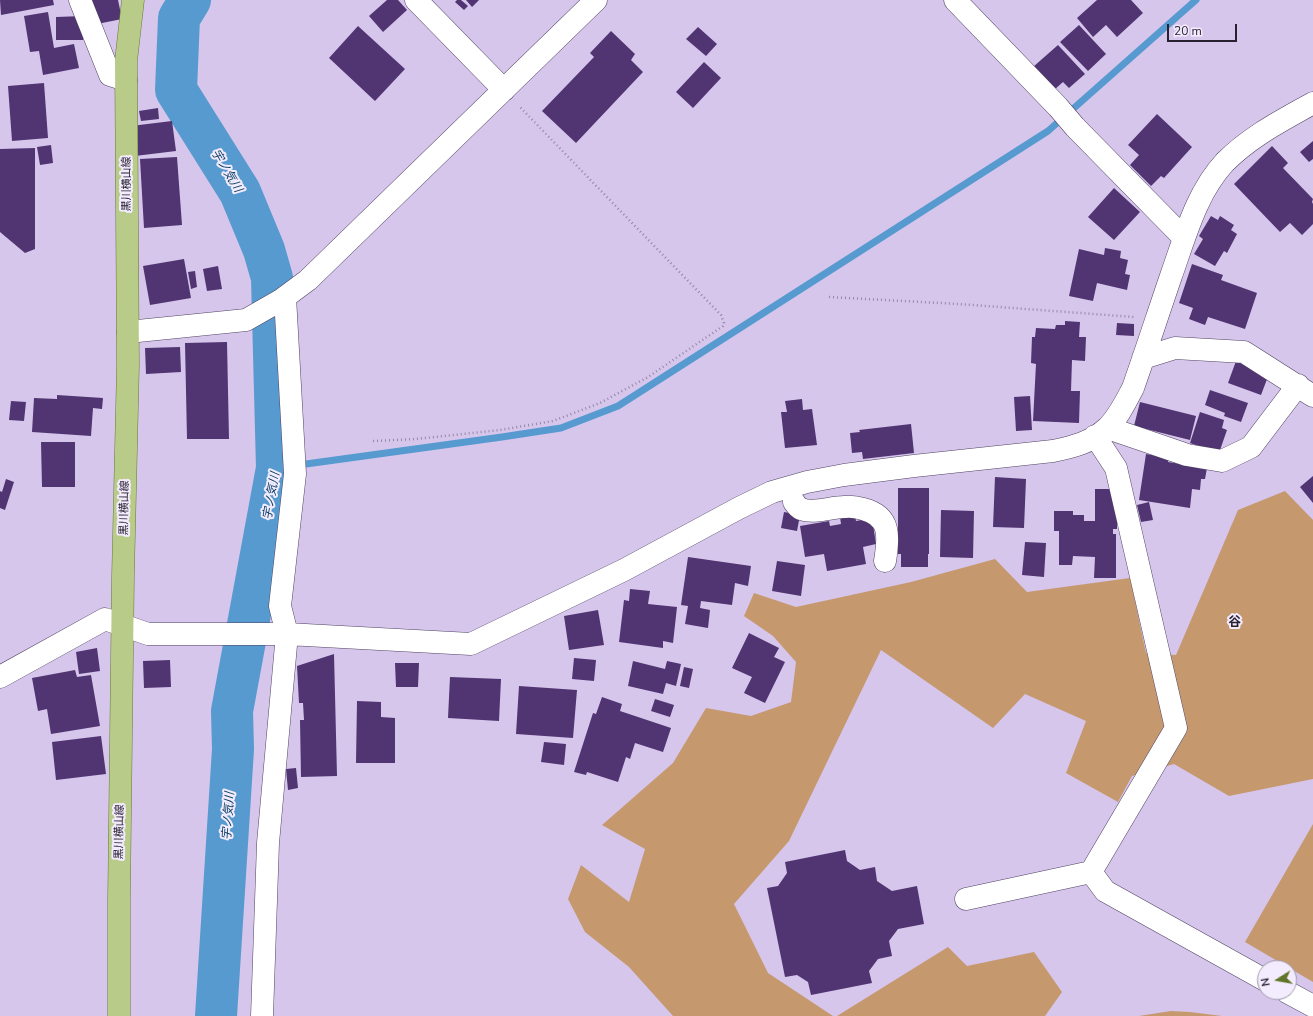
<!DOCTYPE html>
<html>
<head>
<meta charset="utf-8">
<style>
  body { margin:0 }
  #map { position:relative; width:1313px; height:1016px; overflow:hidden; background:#d6c6ec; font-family:"Nunito Sans",sans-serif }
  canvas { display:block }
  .north { position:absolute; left:1257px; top:960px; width:40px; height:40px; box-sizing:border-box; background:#f3ebfe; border:1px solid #a29bac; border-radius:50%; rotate:259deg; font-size:11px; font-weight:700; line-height:16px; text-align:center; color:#282230 }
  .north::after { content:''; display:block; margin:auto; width:14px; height:18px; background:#5f7527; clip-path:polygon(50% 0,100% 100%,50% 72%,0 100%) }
  .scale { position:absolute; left:1167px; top:24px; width:70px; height:18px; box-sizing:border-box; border:2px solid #282230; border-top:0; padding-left:5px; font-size:12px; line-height:14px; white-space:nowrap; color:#282230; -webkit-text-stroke:3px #f3ebfe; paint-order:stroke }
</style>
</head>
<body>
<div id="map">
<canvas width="1313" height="1016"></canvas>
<div class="north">N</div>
<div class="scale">20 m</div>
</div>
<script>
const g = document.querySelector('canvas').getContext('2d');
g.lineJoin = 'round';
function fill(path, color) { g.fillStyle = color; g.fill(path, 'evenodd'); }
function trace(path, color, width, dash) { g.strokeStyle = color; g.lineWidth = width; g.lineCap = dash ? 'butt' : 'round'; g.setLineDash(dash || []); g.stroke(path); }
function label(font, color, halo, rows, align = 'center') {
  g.font = font + ' "Nunito Sans","Noto Sans JP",sans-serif'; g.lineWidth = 4; g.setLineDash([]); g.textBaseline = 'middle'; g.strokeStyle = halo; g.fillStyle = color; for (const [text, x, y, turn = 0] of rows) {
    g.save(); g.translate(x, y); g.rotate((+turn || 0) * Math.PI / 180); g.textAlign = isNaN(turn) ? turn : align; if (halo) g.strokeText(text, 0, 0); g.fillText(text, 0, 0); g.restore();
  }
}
fill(new Path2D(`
  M1285 491 1313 520V779L1229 796 1174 764 1132 776 1118 802 1066 773 1086 721 1025 694 993 728 881 650 789 841 734 904 768 973 833 1016H673L629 967 585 932 568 899 581 865 629 902 645 849 602 825 673 763 706 708 751 716 791 702 796 662 773 636 744 616 754 593 796 607 911 582 995 559 1027 592 1130 578 1146 653 1176 655 1238 510Z
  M1313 824V982L1245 942Z
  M948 947 967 966 1034 952 1062 992 1045 1016H837Z
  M1171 1011 1190 1012 1222 1016H1139Z`), '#c6986e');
trace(new Path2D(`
  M277 468 502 437 561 428 618 406 1048 131 1196 0`), '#579acf', 7);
trace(new Path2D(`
  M190 0 179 18 176 90 240 192 264 250 272 278 277 468 232 711 233 749 216 1016`), '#579acf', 42);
fill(new Path2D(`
  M0 0H53L54 5 1 15Z
  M87 0H118L122 19 92 25Z
  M387 0H398L407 10 383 32 369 16Z
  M457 0H461L468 6 464 10 455 2Z
  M466 0H479L472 7Z
  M1097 0H1131L1143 13 1117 37 1106 25 1093 37 1077 18Z
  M48 12 54 48 74 44 79 68 43 75 39 51 30 52 24 16Z
  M83 16V40H56V17Z
  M1079 25 1106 54 1088 71 1060 42Z
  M358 26 405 69 375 101 329 58Z
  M698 27 717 44 706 56 686 39Z
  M611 31 635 54 631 60 643 72 576 143 542 111 594 57 590 53Z
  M1058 45 1085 74 1069 88 1063 82 1054 90 1033 67Z
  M704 62 721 78 693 108 676 92Z
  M44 83 48 138 12 141 8 86Z
  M158 108 159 119 141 121 139 111Z
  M1157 114 1192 147 1164 178 1161 176 1151 186 1130 165 1139 155 1128 145Z
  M172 121 176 151 135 156 131 126Z
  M1313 141V159L1309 162 1300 152Z
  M51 145 53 163 40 165 37 147Z
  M1272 146 1288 163 1283 168 1313 199 1312 202 1313 204V224L1302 235 1290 223 1280 232 1234 184Z
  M35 148V249L25 253 0 232V149Z
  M177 157 182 225 144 228 140 159Z
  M1114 188 1140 212 1114 240 1088 217Z
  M1211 216 1218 220 1220 216 1234 225 1231 230 1237 234 1227 253 1224 251 1215 266 1194 254 1203 239 1199 236Z
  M1105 248 1121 251 1120 258 1128 260 1125 274 1130 275 1127 290 1097 283 1093 301 1069 296 1079 249 1104 255Z
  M184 259 191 298 150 305 143 266Z
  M1192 264 1223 275 1221 280 1257 293 1245 329 1208 317 1205 325 1189 319 1193 308 1179 303Z
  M218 266 222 289 207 291 203 269Z
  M195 271 197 287 191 289 188 272Z
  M1065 321 1080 322 1079 337H1086L1085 361 1072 360 1071 391H1080L1079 423 1033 421 1036 364 1031 363 1032 337H1035L1036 328 1055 329 1056 325H1065Z
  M1117 323 1134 324V336L1116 335Z
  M227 342 229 439H187L185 343Z
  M180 347 181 372 146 374 145 348Z
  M1236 361 1269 374 1261 395 1228 383Z
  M1210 390 1248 403 1241 422 1224 416 1225 413 1205 405Z
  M57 395 103 398 102 409 93 408 91 436 32 432 34 398 57 399Z
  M1030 396 1032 430 1016 431 1014 397Z
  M802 399 803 410 812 409 817 445 785 448 781 412H787L785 401Z
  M11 401 26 402 24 421 9 420Z
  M1140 402 1196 416 1190 440 1134 426Z
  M1200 412 1224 420 1222 428 1227 430 1219 453 1190 443Z
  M911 424 914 453 863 459 862 452 852 453 850 433 860 432 859 430Z
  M41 442H75V487H42Z
  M1146 454 1169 458 1168 462 1207 468 1205 479H1201L1200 490 1192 489 1190 508 1139 500Z
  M1313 476V503L1300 487Z
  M995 477 1026 479 1024 528 993 527Z
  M6 479 14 482 5 510 0 508V491L2 492Z
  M898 488H929V554H928V567H901V554H898Z
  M1095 489H1117V529H1113V534H1116V578H1094L1095 557 1073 556 1072 565H1059V531H1054V511H1073V515H1084V521H1095Z
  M1149 502 1153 520 1141 522 1137 505Z
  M941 510 974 511 973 558 940 557Z
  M784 512 800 515 797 531 781 528Z
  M855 515 856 521 872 518 876 544 863 547 866 564 827 571 824 554 805 557 800 526 829 521 830 526 841 524 840 517Z
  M1025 542 1046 543 1044 577 1022 575Z
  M688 557 751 566 748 586 735 583 732 605 701 601 700 608 710 610 708 628 685 624 688 606 681 605Z
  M777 561 805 565 801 596 772 591Z
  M630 589 650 591 648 604 677 607 673 643 663 641V648L619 642 624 600 629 601Z
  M598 610 604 645 569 650 564 616Z
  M749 633 779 648 774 657 785 662 765 703 744 693 752 677 732 668Z
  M97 648 100 671 79 674 76 652Z
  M334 654 337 776 301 777 300 720H304L303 703H299L297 666Z
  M574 658 596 660 594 681 572 679Z
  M170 660 171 687 144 688 143 661Z
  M633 661 665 669 667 661 681 664 676 686 666 683 663 694 628 686Z
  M395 663H419L418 687H396Z
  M684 667 693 669 689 688 680 686Z
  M75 670 77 677 91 675 100 726 51 734 47 709 38 711 32 678Z
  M450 677 501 679 499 721 448 718Z
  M519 686 577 690 573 738 516 734Z
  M602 697 622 704 620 711 671 728 663 752 635 743 630 759 626 757 618 782 587 772 586 775 574 772 593 713 596 714Z
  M655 699 674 705 670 717 651 711Z
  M357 701 381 702V717L395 718V763H356Z
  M101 736 106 774 56 780 52 742Z
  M544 742 566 744 564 765 541 762Z
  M296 768 298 788 288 790 286 769Z
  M845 850 847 861 860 870 875 867 877 881 892 891 917 886 924 924 898 929 889 941 892 956 878 959 869 971 872 983 811 995 808 982 797 975 785 977 767 888 778 886 787 873 785 862Z`), '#513472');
const minor = new Path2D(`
  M80 0 110 75 126 80
  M416 0 504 90
  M955 0 1058 107 1075 127 1184 238
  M128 332 246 320 281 300 308 280 596 0
  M1143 358 1175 348 1244 352 1313 396
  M1108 428 1187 455 1222 461 1251 447 1298 385
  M794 502C796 505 798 508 801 509 814 514 831 507 844 507 851 506 857 507 863 509 891 516 889 537 885 561
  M0 677 105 619 148 634H287L471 644 624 570 739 508 772 492 807 482 844 475 914 466 1053 451C1073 447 1092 442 1107 428 1118 418 1126 401 1133 388 1146 351 1158 314 1171 276 1185 237 1196 193 1225 162 1251 136 1281 121 1313 103
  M1091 872 1105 891 1265 980
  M966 899 1091 872 1176 728 1116 468 1095 436
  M1287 992 1313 1006
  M262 1016 268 843 287 634 280 606 295 474 285 297`);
const major = new Path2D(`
  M119 1016V899L123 576 128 365 126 61 133 0`);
trace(minor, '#504362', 23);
trace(major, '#677936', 23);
trace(new Path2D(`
  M829 297 959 304 1134 317
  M373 441 416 439 500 430 553 421 600 403 648 377 723 326 724 323 721 315 519 106`), '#9487a4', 2.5, [1, 3]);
trace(minor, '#fff', 22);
trace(major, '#b8cb88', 22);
label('11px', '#282230', '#f3ebfe', [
  ["黒川横山線",127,184,-90],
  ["黒川横山線",125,508,-89],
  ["黒川横山線",120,832,-89]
]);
label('italic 12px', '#093f62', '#f3ebfe', [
  ["宇ノ気川",226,171,59],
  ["宇ノ気川",272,496,-80],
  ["宇ノ気川",229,816,-86]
]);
label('bold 13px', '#282230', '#f3ebfe', [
  ["谷",1235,623]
]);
</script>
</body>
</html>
